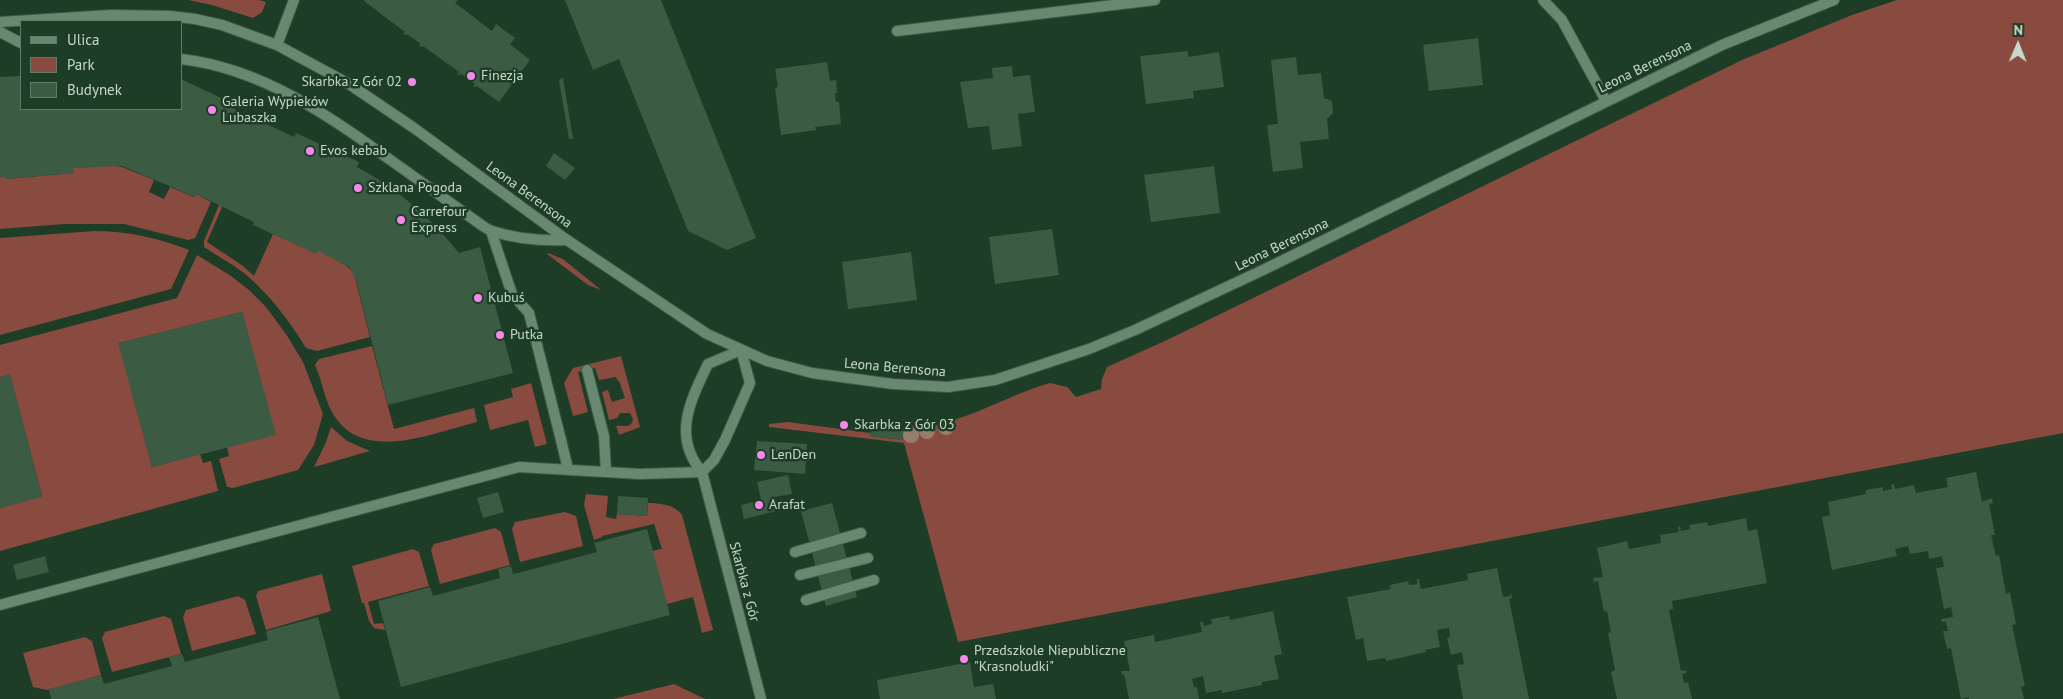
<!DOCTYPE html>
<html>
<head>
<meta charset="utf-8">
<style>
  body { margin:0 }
  #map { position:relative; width:2063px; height:699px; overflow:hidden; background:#1e3d27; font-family:"PT Sans",sans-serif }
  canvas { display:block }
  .legend { position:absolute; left:20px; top:20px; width:162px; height:90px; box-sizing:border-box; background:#1e3d27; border:1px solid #627b69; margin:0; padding:6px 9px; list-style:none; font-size:15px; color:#c8d9cb }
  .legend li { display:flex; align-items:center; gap:10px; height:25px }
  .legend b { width:25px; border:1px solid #627b69 }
  .north { position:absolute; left:1993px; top:20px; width:50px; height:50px; -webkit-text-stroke:4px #1e3d27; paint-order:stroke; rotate:1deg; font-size:14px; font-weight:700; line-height:20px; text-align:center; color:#c8d9cb }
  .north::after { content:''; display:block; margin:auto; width:18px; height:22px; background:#c8d9cb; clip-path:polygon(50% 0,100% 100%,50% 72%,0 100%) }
</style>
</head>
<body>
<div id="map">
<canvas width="2063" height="699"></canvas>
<ul class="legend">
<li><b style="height:6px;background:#688970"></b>Ulica</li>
<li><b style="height:14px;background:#894a3f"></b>Park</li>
<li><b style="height:14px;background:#3c5b43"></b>Budynek</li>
</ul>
<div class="north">N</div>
</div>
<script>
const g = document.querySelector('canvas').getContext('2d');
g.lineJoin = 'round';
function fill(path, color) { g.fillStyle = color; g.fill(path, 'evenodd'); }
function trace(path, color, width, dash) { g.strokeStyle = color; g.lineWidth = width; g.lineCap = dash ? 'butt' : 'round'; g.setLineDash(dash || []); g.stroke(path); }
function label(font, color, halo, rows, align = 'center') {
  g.font = font + ' "PT Sans",sans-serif'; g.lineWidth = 5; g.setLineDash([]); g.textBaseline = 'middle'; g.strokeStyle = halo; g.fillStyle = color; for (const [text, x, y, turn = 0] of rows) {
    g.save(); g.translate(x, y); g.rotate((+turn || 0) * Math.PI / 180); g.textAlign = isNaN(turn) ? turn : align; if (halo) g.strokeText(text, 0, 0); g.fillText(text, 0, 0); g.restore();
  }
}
fill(new Path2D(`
  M188 0H259L266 2 262 12 253 18 212 5Z
  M1897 0H2063V433L958 642 904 443 769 427V424L788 422 870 433V436L902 440 904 425C956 431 1002 396 1050 383L1067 387 1076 397 1101 389 1102 379 1107 367 1169 339 1742 60 1852 15Z
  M111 165 122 167 154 180 149 192 164 199 170 187 194 197 196 194 211 202 195 238 188 240 124 224H64L0 229V177L6 176V179L73 173V168Z
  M219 205 222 207 207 242 243 266 254 276 273 234C296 243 341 254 354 274L370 337 317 351 306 348C289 320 269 294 244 273 231 263 217 256 204 247V241Z
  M94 231C127 231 159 238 189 250L171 289 0 335V238Z
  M548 253 563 259 601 290 588 285 547 254Z
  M197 255 231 276 249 290 266 307 286 334 303 362 323 414 314 445 298 470 233 488 227 487 219 459 229 456 227 447 275 434 242 312 119 343 152 467 200 454 203 463 211 461 218 491 0 551V508L42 496 10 375 0 377V345L177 298Z
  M372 346 394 429 474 408 477 422C432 433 361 465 332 412 324 398 322 380 315 365L319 359Z
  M621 356 640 427 619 435 616 426C624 425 631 429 633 419L630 413H620L617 418 609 420 602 392 608 390 612 402 625 398 619 381H618L616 377 599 380 595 368 578 372 588 412 573 416 564 383 573 368Z
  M531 383 547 444 535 447 528 420 490 430 484 405 513 397 511 389Z
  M331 427 347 441 370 451 314 467 326 442Z
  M586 494 608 496 606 517 616 519 617 514 647 516 648 503C660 503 675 505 682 515L713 630 702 633 693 597 667 604 652 551 662 549 654 524 602 536V537L594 540 584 505Z
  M565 512 576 516 583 546 520 562 512 529 515 522Z
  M495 528 501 532 510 565 440 584 431 550 434 544Z
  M413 549 419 552 429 586 368 602 374 624 383 623 385 630 374 628 369 621 364 603H362L352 566Z
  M322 574 331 611 266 630 256 596 258 591Z
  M238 596 245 600 256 634 192 651 183 617 186 610Z
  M164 616 171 619 181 654 112 672 102 638 105 632Z
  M85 637 92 641 101 675 47 690 33 687 23 653Z
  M674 684 705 699H612H613Z`), '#894a3f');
fill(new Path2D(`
  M365 0H458L455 3 492 31 496 24 515 38 510 44 530 60 499 102 477 86 475 87 473 86 475 84 461 74 459 75 457 74 459 72 423 46 421 47 419 45 421 44 407 34 405 35 403 33 405 32 364 1Z
  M565 0H661L756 238 727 250 688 231 619 59 593 70Z
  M1478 38 1483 85 1429 91 1423 45Z
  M1188 51V57L1219 52 1224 87 1193 91 1194 98 1146 104 1140 56Z
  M1296 57 1298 75 1321 73 1324 98 1332 101 1333 113 1327 119 1329 139 1300 142 1303 168 1273 172 1267 125 1278 124 1271 60Z
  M827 62 830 81 836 80 837 93H835L836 102H839L841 124 815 127 816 130 781 135 775 88 778 87 775 69Z
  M1012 66 1013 77 1030 75 1035 112 1018 114 1022 146 992 150 989 126 968 128 960 82 993 78 992 68Z
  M21 76V109H181V79L236 105 234 109 294 137 296 133 359 162 357 167 388 185 413 205 438 228 459 253 480 247 513 373 388 405 356 280 349 267 318 251 316 254 253 225 254 222 196 194 195 197 122 166 73 168 74 173 6 179V176L0 177V77Z
  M563 78 573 139H569L559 80Z
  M554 153 575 168 565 180 546 166Z
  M1214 166 1220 213 1151 222 1144 175Z
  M1052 229 1059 275 995 284 989 237Z
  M911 252 917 300 848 309 842 262Z
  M242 312 276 435 152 467 118 343Z
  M10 374 42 497 0 508V377Z
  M871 428 904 431 902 440 870 436Z
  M757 441 807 444 805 474 754 470Z
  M1976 472 1982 502 1992 498 1993 503 1989 504 1995 535H1991L1996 556 1999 555 2006 594 2010 592 2016 624 2012 625 2025 686 2021 687 2024 699H1969V697L1961 699 1951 648 1947 649 1943 631H1948L1946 622H1942L1941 619 1953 617 1951 607 1944 609 1936 568 1944 567 1942 556 1929 559 1928 551 1910 554 1908 546 1895 549 1897 556 1832 570 1822 517 1830 515 1828 502 1866 494 1865 490 1883 487V491L1892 489 1891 485 1894 484 1895 489 1914 485 1916 493 1948 487 1946 478Z
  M788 475 792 494 774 497 777 511 744 519 741 505 761 500 757 482Z
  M498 492 504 512 483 518 477 498Z
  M618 496 648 498 647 516 617 514Z
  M832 503 857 597 826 606 801 511Z
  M1746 518 1748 531 1757 529 1767 583 1672 601 1673 609 1669 610 1681 671 1686 670V673L1682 674 1684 683 1688 682 1692 699H1617L1611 672 1615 670 1608 633 1611 632 1607 611 1604 612 1598 581 1594 582 1593 578 1603 577 1597 548 1627 541 1629 549 1661 543 1660 535 1679 532 1678 527 1680 526 1681 531 1690 529 1689 525 1707 522 1708 526Z
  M647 529 670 615 401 687 378 601 430 587 433 596 437 595 500 578 498 569 511 566 513 574 518 573 597 552 594 543Z
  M45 556 49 572 17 580 13 565Z
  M1497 568 1503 597 1509 596 1511 594 1512 598 1509 599 1529 699H1463L1457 665 1464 664 1462 652 1451 655 1447 638 1450 637 1449 628 1437 630 1440 647 1425 650 1426 652 1386 661 1385 658 1367 661 1363 638 1356 640 1347 597 1391 589 1390 585 1408 581 1409 585 1417 584V579H1419L1421 589 1468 580 1467 574Z
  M1273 611 1282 654 1274 656 1279 679 1262 682V685L1222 693V690L1206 693 1203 676 1192 679 1194 687H1197L1199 699H1129L1124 674 1122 675 1121 671H1130L1124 641 1154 635 1155 642 1202 632 1200 622H1203L1204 626 1212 624 1211 619 1229 616 1230 620Z
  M318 617 340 699H51L49 689 101 675 104 684 172 666 169 657 182 654 185 662 268 640 266 631Z
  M970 662 974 687 993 684 996 699H880L877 680Z`), '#3c5b43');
const service = new Path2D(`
  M1543 0 1562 20 1606 101
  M897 31 1155 0
  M0 32 21 43
  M277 45 294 0
  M181 59C276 70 351 133 427 186 442 197 458 208 473 219 479 223 486 229 492 231 516 239 542 241 567 240
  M491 231 512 294 529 313 561 440
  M587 370 604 436 606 472
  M640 474 702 472
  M795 552 861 533
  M800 575 868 558
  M806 600 874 580`);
const minor = new Path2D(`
  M561 440 568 469
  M0 605 519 467 640 474`);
const tertiary = new Path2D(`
  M0 22 111 15 170 16 195 19 222 25 277 45 349 84 414 128 567 240 707 334 767 361 812 373 893 384 948 387 995 380 1089 349 1135 330 1263 270 1722 45 1834 0
  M741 350 708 364C690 401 672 437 702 472L761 699
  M702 472 714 460 725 440 750 383 741 350`);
trace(service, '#405a47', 12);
trace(minor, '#405a47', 12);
trace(tertiary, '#405a47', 12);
trace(service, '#688970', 10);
trace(minor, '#688970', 10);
trace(tertiary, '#688970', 10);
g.fillStyle = '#967e6d';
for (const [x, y] of [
  [946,427],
  [927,431],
  [911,435]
]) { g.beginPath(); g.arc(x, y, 8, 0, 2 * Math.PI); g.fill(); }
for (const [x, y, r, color] of [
  [471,76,5,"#f788eb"],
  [412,82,5,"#f788eb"],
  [212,110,5,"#f788eb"],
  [310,151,5,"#f788eb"],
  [358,188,5,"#f788eb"],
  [401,220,5,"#f788eb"],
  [478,298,5,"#f788eb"],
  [500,335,5,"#f788eb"],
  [844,425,5,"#f788eb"],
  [761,455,5,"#f788eb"],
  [759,505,5,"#f788eb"],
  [964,659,5,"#f788eb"]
]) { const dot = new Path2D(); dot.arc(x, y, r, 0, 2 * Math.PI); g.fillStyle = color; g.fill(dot); trace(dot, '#1e3d27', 2); }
label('14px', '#c8d9cb', '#1e3d27', [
  ["Leona Berensona",1645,67,-26],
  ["Leona Berensona",529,195,36],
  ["Leona Berensona",1282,245,-26],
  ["Leona Berensona",895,368,5],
  ["Skarbka z Gór",744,582,75]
]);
label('14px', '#c8d9cb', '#1e3d27', [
  ["Finezja",481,76],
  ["Skarbka z Gór 02",402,82,"right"],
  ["Galeria Wypieków",222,102],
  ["Lubaszka",222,118],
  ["Evos kebab",320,151],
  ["Szklana Pogoda",368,188],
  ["Carrefour",411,212],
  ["Express",411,228],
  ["Kubuś",488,298],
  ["Putka",510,335],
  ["Skarbka z Gór 03",854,425],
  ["LenDen",771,455],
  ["Arafat",769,505],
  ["Przedszkole Niepubliczne",974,651],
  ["\"Krasnoludki\"",974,667]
], 'left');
</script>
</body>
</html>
